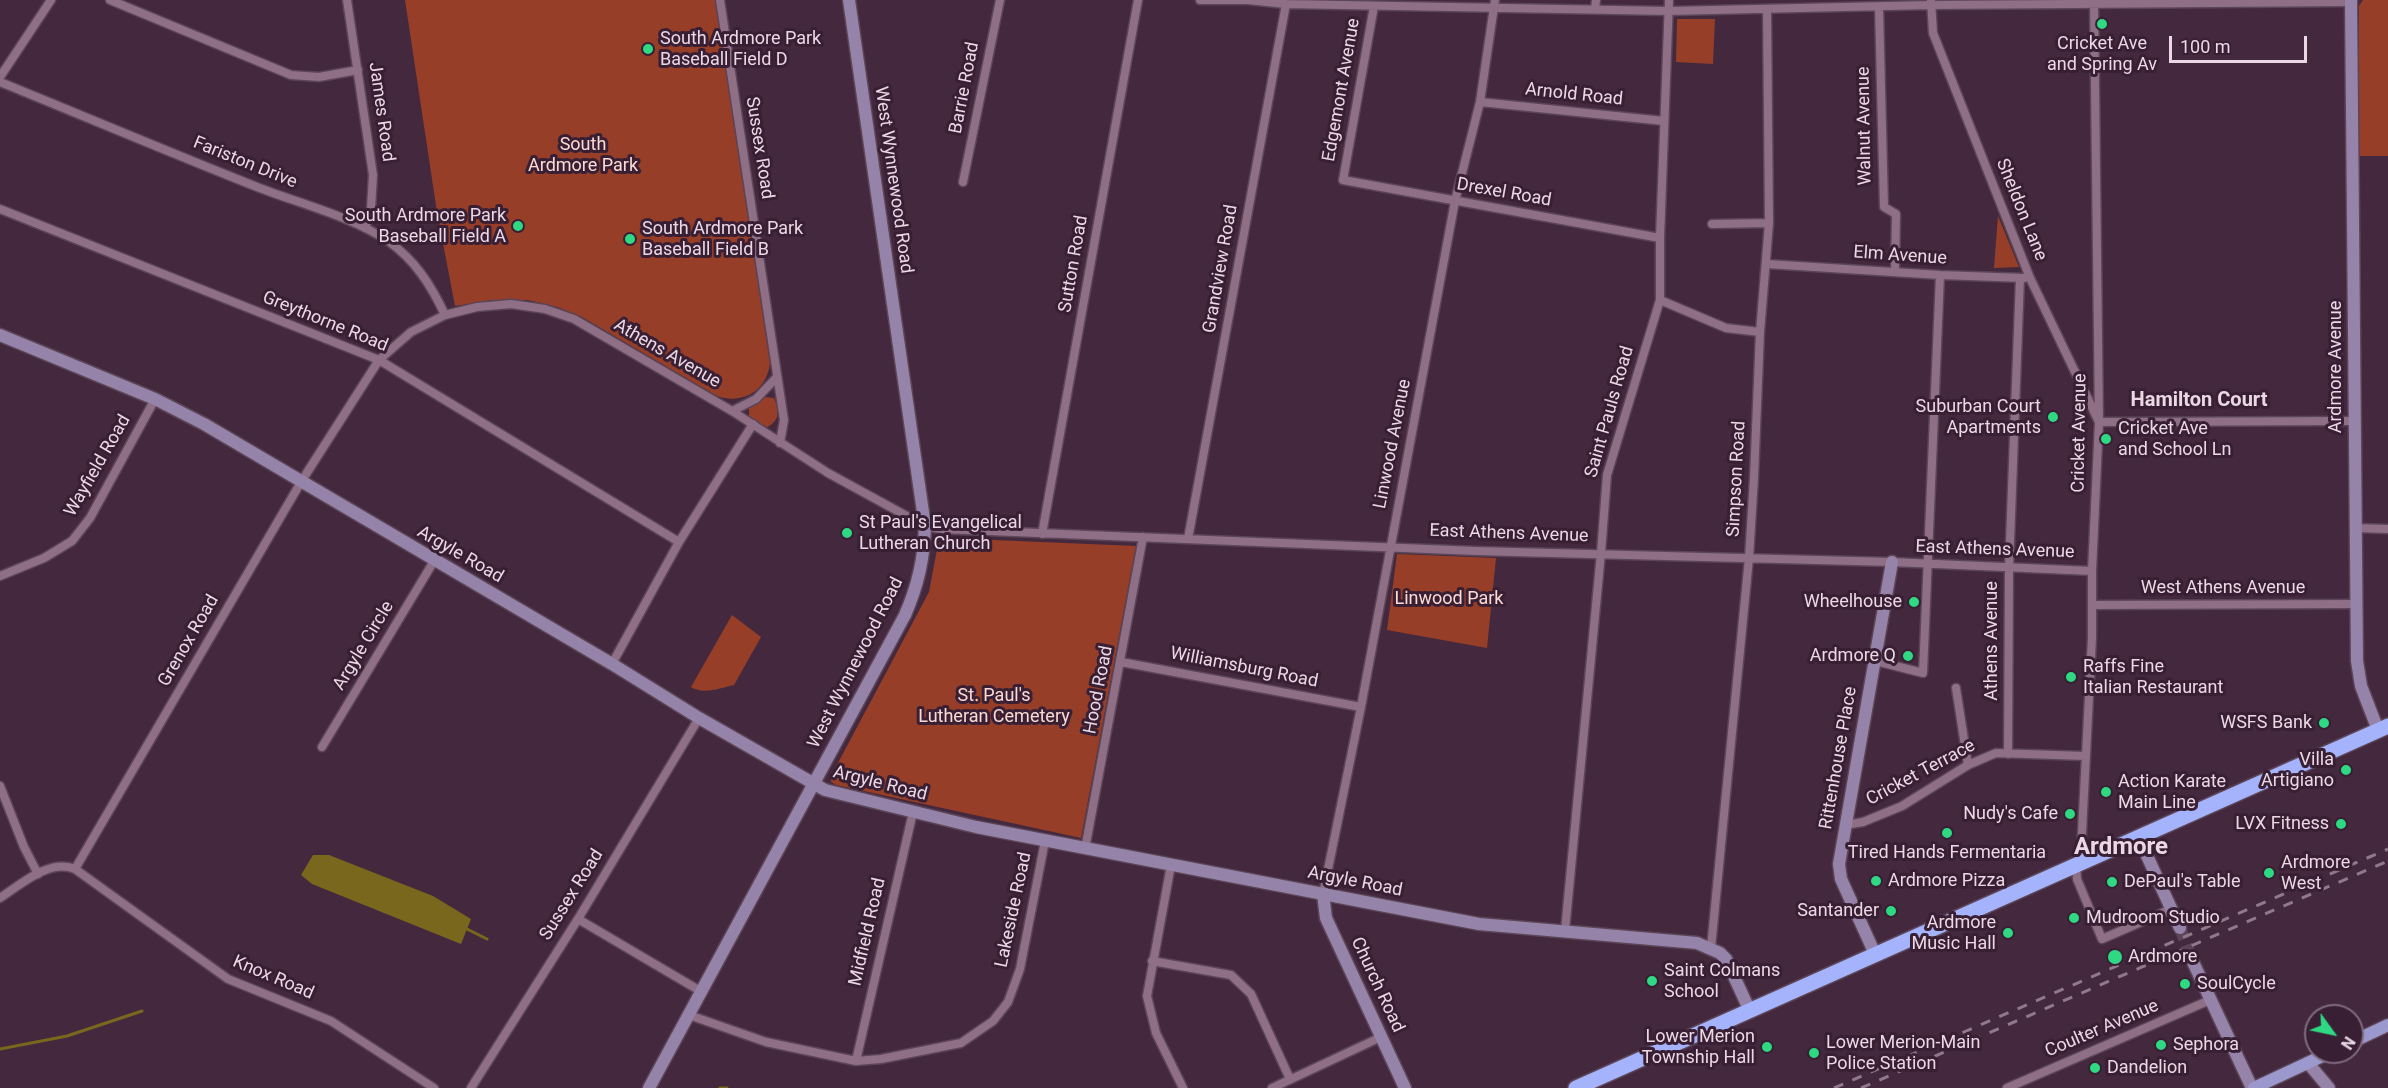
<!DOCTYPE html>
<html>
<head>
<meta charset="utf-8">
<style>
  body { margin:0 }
  #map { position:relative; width:2388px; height:1088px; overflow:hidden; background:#44293e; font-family:Roboto,sans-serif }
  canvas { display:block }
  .north { position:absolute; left:2304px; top:1004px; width:60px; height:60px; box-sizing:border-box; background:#391f34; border:2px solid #80697b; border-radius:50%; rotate:123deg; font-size:16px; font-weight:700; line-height:24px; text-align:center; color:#ead8e5 }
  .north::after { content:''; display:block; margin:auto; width:21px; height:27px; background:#2fd883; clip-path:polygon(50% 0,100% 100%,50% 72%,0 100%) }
  .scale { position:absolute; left:2169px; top:36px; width:138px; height:27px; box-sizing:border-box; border:3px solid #ead8e5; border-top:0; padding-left:8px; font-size:18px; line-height:21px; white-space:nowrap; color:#ead8e5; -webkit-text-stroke:4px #391f34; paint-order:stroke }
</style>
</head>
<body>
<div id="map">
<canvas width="2388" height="1088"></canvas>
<div class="north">N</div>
<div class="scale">100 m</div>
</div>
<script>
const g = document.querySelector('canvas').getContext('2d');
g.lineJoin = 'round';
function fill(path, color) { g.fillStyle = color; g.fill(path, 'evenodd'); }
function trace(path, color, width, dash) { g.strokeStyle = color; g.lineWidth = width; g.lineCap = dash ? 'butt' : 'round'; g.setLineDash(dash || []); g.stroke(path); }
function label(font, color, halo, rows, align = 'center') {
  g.font = font + ' Roboto,sans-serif'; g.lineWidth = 6; g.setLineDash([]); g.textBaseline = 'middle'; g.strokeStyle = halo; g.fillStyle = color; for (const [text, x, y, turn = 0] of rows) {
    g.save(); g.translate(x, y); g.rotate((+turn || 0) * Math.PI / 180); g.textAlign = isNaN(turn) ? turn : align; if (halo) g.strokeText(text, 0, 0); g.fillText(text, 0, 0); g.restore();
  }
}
fill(new Path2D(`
  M405 0H715L770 363C767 391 742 405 717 396L582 317 557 307 528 300H494L455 306 437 212Z
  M2363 0H2388V156H2359V6Z
  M1677 19H1715L1713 64 1676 62Z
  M1998 216 2019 267 1994 268Z
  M766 397 774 398C780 412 780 420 766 428L749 416V406Z
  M946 538 1136 546 1081 838 836 785 831 782V776L929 592 938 544Z
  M1397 554 1496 558 1487 648 1387 630Z
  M732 615 761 637 734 685C720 688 704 695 691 687Z`), '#963e28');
fill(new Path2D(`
  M313 855H329L433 896 471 919 461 944 312 884 301 875Z`), '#79671d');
trace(new Path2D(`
  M465 928 487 939
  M0 1049 67 1036 142 1011
  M720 1088H727`), '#79671d', 3);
trace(new Path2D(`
  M2180 928 2193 962`), '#5d4357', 12, [12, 6]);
const street = new Path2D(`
  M110 0 291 75 319 77 358 70
  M347 0 373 175 371 209 365 228
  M720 0 784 420 780 443
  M1200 0H1248L1286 4 1669 11 1931 5 2351 2
  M1931 0 1933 33 2030 278 2099 422 2354 421
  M2094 0 2099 422 2092 571V638L2081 852 2076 865 2077 879 2102 939 2171 909
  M1374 6 1343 180 1660 238
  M1879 7 1884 207 1896 214 1895 272
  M1595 9 1596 0
  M0 77 51 0
  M0 82C86 117 171 153 257 187 298 203 353 217 388 241 415 260 431 285 445 315
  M1480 102 1664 121
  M963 182 1000 0
  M0 209 379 360 679 542
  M1712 224 1769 223
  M1767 264 1940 275 2024 278
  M1660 300 1726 328 1760 332
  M732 411 756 399 777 377
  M2355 528 2388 529
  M1042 534 1138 0
  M1188 539 1286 4
  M0 576 44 558 72 541 90 518 155 399
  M2092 605 2355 604
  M1876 661 1923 673 1940 275
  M1121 662 1361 707
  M612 664 679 542 753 424
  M1956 688 1968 765
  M322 747 434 561
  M2008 754 2009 568 2020 278
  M0 786 24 847 38 874
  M1845 825 1863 822 1902 806 1968 765 1996 753 2085 756
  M1085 849 1143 537
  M1171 865 1147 996 1156 1033 1183 1088
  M75 869 228 979 331 1021 434 1088
  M1323 894 1361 707 1455 201 1480 102 1495 0
  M0 898C20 885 50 858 75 869L301 482 379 360 411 332 445 315 477 307 511 304 545 309 574 319 732 411 828 473 925 526 941 529 1476 551 1892 562 2092 571
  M578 919 702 992
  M1565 931 1601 553 1607 475 1660 300V238L1669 0
  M1711 948 1749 558 1754 478 1760 332 1769 223 1767 10
  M1152 961 1231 975 1251 994 1290 1079
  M689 1015 766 1042 856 1061 881 1059 961 1043 993 1021 1008 1002 1020 969 1045 841
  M856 1061 913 812
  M471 1088 578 919 699 718
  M1272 1088 1381 1037
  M2007 1088 2210 1000`);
const secondary = new Path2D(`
  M2351 0 2357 661 2361 686 2378 730
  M0 335 155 399 204 424 612 664 699 718 825 790 976 827 1479 924 1697 943 1720 953 1726 959 1749 1009
  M2138 836 2180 928
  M1323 894 1326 918 1405 1088
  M1875 954 1841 879 1839 864 1892 562
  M2193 962 2252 1088
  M2308 1063 2329 1088
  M649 1088 905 615C918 585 924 559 925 526L849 0`);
const primary = new Path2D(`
  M2352 1042 2388 1025
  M2254 1088 2331 1052`);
const highway = new Path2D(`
  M1576 1088 2388 726`);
trace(street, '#5c4557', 11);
trace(secondary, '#5c4557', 15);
trace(primary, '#5c4557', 15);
trace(highway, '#5c4557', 18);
trace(street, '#8e6f86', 8);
trace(secondary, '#9583a9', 12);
trace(primary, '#9b98cd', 12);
trace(highway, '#a4b3fc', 15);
trace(new Path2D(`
  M1834 1088 2388 849
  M1861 1088 2388 861`), '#8f798a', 3, [10, 10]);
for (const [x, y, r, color] of [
  [2102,24,6,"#2fd883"],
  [648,49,6,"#2fd883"],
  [518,226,6,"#2fd883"],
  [630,239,6,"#2fd883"],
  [2053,417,6,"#2fd883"],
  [2106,439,6,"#2fd883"],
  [847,533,6,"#2fd883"],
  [1914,602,6,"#2fd883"],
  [1908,656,6,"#2fd883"],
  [2071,677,6,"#2fd883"],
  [2324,723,6,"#2fd883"],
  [2346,770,6,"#2fd883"],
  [2106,792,6,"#2fd883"],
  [2070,814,6,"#2fd883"],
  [2341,824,6,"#2fd883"],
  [1947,833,6,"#2fd883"],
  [2269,873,6,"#2fd883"],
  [1876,881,6,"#2fd883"],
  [2112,882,6,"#2fd883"],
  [1891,911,6,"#2fd883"],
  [2074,918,6,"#2fd883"],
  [2008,933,6,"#2fd883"],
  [2115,957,8,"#2fd883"],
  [1652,981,6,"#2fd883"],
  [2185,984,6,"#2fd883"],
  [2161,1045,6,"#2fd883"],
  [1767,1047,6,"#2fd883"],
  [1814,1053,6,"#2fd883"],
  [2095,1068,6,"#2fd883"]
]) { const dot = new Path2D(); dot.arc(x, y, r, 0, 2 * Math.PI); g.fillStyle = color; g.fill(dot); trace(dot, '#391f34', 2); }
label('18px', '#ead8e5', '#391f34', [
  ["South Ardmore Park",660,39],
  ["Baseball Field D",660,60],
  ["Cricket Ave",2102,44,"center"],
  ["and Spring Av",2102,65,"center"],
  ["South Ardmore Park",506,216,"right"],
  ["Baseball Field A",506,237,"right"],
  ["South Ardmore Park",642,229],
  ["Baseball Field B",642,250],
  ["Suburban Court",2041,407,"right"],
  ["Apartments",2041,428,"right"],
  ["Cricket Ave",2118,429],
  ["and School Ln",2118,450],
  ["St Paul's Evangelical",859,523],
  ["Lutheran Church",859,544],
  ["Wheelhouse",1902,602,"right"],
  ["Ardmore Q",1896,656,"right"],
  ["Raffs Fine",2083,667],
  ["Italian Restaurant",2083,688],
  ["WSFS Bank",2312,723,"right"],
  ["Villa",2334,760,"right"],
  ["Artigiano",2334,781,"right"],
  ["Action Karate",2118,782],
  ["Main Line",2118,803],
  ["Nudy's Cafe",2058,814,"right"],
  ["LVX Fitness",2329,824,"right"],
  ["Tired Hands Fermentaria",1947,853,"center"],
  ["Ardmore",2281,863],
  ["West",2281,884],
  ["Ardmore Pizza",1888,881],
  ["DePaul's Table",2124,882],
  ["Santander",1879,911,"right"],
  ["Mudroom Studio",2086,918],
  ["Ardmore",1996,923,"right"],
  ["Music Hall",1996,944,"right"],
  ["Ardmore",2128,957],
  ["Saint Colmans",1664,971],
  ["School",1664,992],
  ["SoulCycle",2197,984],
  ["Lower Merion",1755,1037,"right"],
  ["Township Hall",1755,1058,"right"],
  ["Lower Merion-Main",1826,1043],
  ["Police Station",1826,1064],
  ["Sephora",2173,1045],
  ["Dandelion",2107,1068]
], 'left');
label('18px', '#ead8e5', '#391f34', [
  ["Barrie Road",965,88,-79],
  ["Edgemont Avenue",1342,90,-80],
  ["Arnold Road",1574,95,6],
  ["James Road",381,112,82],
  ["Walnut Avenue",1865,126,-91],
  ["Sussex Road",759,148,81],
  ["Fariston Drive",245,163,22],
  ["West Wynnewood Road",893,180,82],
  ["Drexel Road",1504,193,10],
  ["Sheldon Lane",2021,210,68],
  ["Elm Avenue",1900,256,4],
  ["Sutton Road",1074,264,-80],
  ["Grandview Road",1221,269,-80],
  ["Greythorne Road",325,322,22],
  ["Athens Avenue",667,354,30],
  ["Ardmore Avenue",2336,367,-90],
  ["Saint Pauls Road",1610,412,-74],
  ["Cricket Avenue",2080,433,-89],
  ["Linwood Avenue",1393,444,-79],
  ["Wayfield Road",98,466,-60],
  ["Simpson Road",1737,479,-87],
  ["East Athens Avenue",1509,534,2],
  ["East Athens Avenue",1995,550,2],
  ["Argyle Road",460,555,30],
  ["West Athens Avenue",2223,588],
  ["Grenox Road",189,641,-60],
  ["Athens Avenue",1992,641,-90],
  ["Argyle Circle",364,646,-59],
  ["West Wynnewood Road",856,663,-63],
  ["Williamsburg Road",1244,668,11],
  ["Hood Road",1099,690,-79],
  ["Rittenhouse Place",1839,758,-80],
  ["Cricket Terrace",1921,773,-28],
  ["Argyle Road",880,784,14],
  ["Argyle Road",1355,882,11],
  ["Sussex Road",572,895,-58],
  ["Lakeside Road",1014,910,-78],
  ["Midfield Road",868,932,-77],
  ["Knox Road",273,978,23],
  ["Church Road",1377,985,65],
  ["Coulter Avenue",2102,1029,-23]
]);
label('18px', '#fadad2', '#391f34', [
  ["South",583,145],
  ["Ardmore Park",583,166],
  ["Linwood Park",1449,599],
  ["St. Paul's",994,696],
  ["Lutheran Cemetery",994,717]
]);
label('bold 20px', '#ead8e5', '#391f34', [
  ["Hamilton Court",2199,401]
]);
label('bold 24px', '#ead8e5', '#391f34', [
  ["Ardmore",2121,848]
]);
</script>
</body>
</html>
